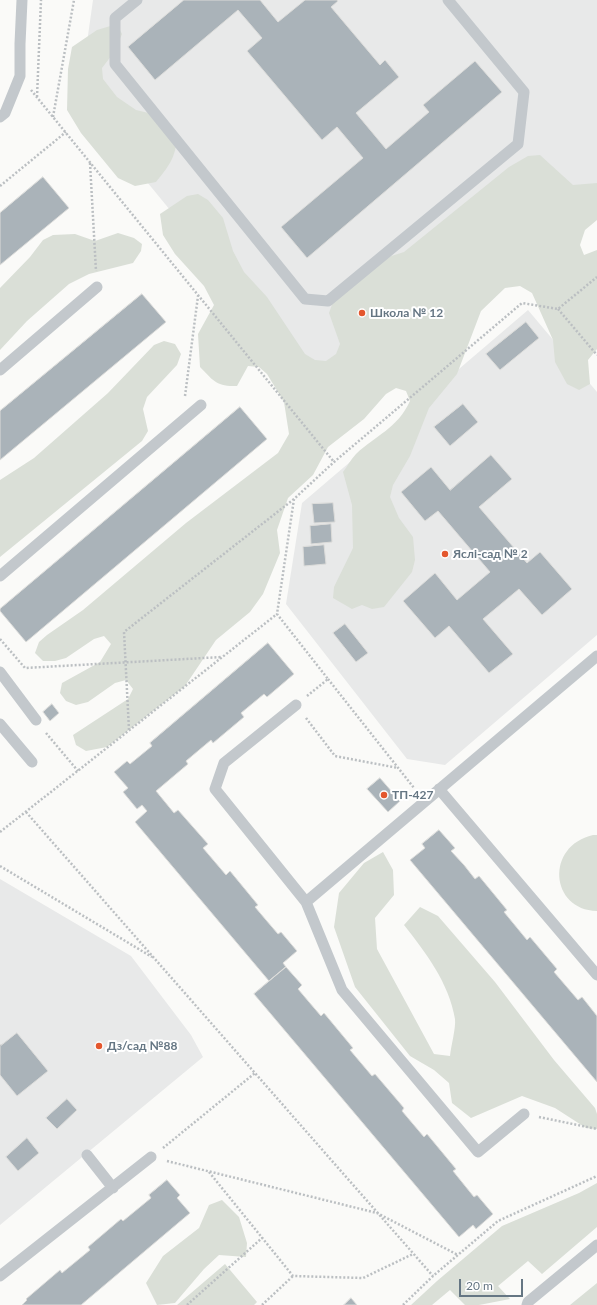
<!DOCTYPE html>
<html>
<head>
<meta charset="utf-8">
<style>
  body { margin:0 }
  #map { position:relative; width:597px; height:1305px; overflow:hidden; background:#fafaf8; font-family:Lato,sans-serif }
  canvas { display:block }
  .scale { position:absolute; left:459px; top:1279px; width:64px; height:18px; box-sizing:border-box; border:2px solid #657683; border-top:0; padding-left:5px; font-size:12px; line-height:14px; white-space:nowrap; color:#657683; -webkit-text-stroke:3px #fff; paint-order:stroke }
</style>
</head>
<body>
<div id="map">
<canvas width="597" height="1305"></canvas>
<div class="scale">20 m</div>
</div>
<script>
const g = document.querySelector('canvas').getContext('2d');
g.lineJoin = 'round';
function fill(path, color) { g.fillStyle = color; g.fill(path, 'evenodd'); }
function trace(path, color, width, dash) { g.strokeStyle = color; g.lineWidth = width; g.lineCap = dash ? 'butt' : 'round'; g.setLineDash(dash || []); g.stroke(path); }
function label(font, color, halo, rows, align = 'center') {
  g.font = font + ' Lato,sans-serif'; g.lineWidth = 4; g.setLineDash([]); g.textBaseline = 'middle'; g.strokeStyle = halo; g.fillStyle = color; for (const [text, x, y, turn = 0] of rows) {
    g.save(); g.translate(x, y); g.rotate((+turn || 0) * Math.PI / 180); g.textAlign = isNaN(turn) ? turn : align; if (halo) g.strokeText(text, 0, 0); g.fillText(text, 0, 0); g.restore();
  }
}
fill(new Path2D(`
  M93 0H597V205L343 421 79 99Z
  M528 310 597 392V635L445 765 407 759 286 604 302 503Z
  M0 879 131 956 191 1035 203 1057 0 1225Z`), '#e8e9e9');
fill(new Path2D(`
  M117 24 122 34 115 51 102 68 103 79 117 97 136 110 161 116 177 139C175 159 168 167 156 182L135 186 118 178 81 133 67 110 68 69 72 47 97 30Z
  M540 155 573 185 597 183V220L585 230 580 245 584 255 597 250V349L588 360 590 384 579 390 567 384 555 362 553 340 532 293 520 286 505 288 481 311 457 374 429 408 410 456 393 485 390 497 399 518 413 537 415 560 412 572 384 607 372 609 362 605 352 609 333 598 334 587 353 548 352 505 343 472C347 467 351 459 356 454 376 435 397 429 410 401L406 391 396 388 386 394 364 419 328 447 313 475 288 498 277 530 280 553 263 594 250 612 216 640 185 686 107 747 86 751 76 745 73 735 128 699 133 689 126 680 115 683 88 702 76 705 66 701 60 693 62 683 100 662 111 644 104 636 94 639 66 658 55 661H43L35 653 39 642 47 635 83 610 186 523 278 453 289 434 284 402 267 374 259 367 248 366 237 386C216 387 213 380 200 367L198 334 214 305 204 286 175 254 163 235 160 214 187 196 198 194 208 200 223 218 233 251 244 272 267 297 305 354 315 360 326 361 336 354 340 344 329 313 333 302 382 259 404 252 509 167 528 156Z
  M118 233 134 238 142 244 141 251 133 263 89 274 69 284 27 321 0 350V288L30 257 43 240 53 235 75 234 95 241Z
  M164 341 175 344 181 354 177 365 147 397 143 409 148 431 142 441 0 557V480L34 458 108 393 154 345Z
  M593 835H597V911C550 910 545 846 593 835Z
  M383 852 393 870 394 895 375 918 377 949 434 1054 450 1056C451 1046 456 1028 455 1019 449 983 426 953 404 925L420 907 438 916 495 982 554 1060 595 1108 597 1114V1129L586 1128 555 1108 522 1096 471 1118 452 1103 449 1083 434 1070 410 1056 355 987 334 927 339 893 364 863Z
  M597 1183V1227L542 1274 528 1261 498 1286 510 1299 479 1305H465L450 1290 432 1305H411L437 1281 502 1226 579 1193Z
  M222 1200 239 1217 247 1243 246 1257 219 1255 204 1269 175 1303 157 1305 146 1283 163 1256 199 1228 209 1205Z
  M225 1264 257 1302 254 1305H177Z
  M597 1283V1305H570Z`), '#dadfd7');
const building = new Path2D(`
  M184 0H260L278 22 305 0H337L338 1 331 7 380 65 385 60 399 77 356 113 386 149 429 112 423 105 475 61 502 92 307 258 281 227 363 158 337 127 322 140 247 51 262 38 238 10 155 80 128 47Z
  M43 177 69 208 0 265V213Z
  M142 294 166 322 0 460V411Z
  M526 322 539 338 500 370 486 354Z
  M463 404 478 422 450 446 434 427Z
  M240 407 267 439 26 642 0 611V609Z
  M491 455 512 479 479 507 527 563 540 552 572 589 542 615 519 589 483 619 513 654 489 673 449 626 435 638 403 601 435 573 457 600 490 572 438 511 425 521 401 492 431 467 450 490Z
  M333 503 335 522 314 523 312 504Z
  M331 524 332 542 311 544 310 526Z
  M324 545 326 564 304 566 303 547Z
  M345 624 368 653 356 662 333 633Z
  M268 643 294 674 267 697 264 694 241 713 244 717 213 743 211 740 186 761 188 764 156 791 174 813 178 810 208 844 203 848 226 875 230 871 258 905 255 907 266 920 278 934 281 932 297 951 283 963 286 967 269 981 135 822 147 811 142 805 137 809 123 792 128 788 114 772 127 761 130 764 152 746 150 743Z
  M52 704 59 713 50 721 43 712Z
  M380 778 400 801 388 812 367 789Z
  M439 830 455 848 451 851 464 865 475 879 479 876 507 910 504 912 527 940 530 937 557 969 554 972 578 1000 582 997 597 1016V1082L410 860 425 848 422 844Z
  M286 967 302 985 298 989 309 1002 321 1016 324 1013 353 1048 350 1050 372 1076 375 1074 404 1108 402 1111 424 1137 427 1134 456 1169 453 1171 474 1197 477 1195 493 1214 476 1229 473 1225 459 1237 254 994Z
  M17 1033 48 1071 17 1096 0 1075V1044L1 1045Z
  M67 1099 77 1110 57 1129 46 1118Z
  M27 1138 39 1153 18 1171 6 1157Z
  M167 1180 180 1195 177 1198 190 1213 81 1305H22L27 1300 26 1299 60 1270 62 1273 90 1250 88 1247 121 1219 123 1221 151 1198 149 1195Z
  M351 1298 357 1305H344Z`);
fill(building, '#aab3b9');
trace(building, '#dcdcda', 1);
trace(new Path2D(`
  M31 90 334 462
  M37 97 41 0
  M53 117 74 0
  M90 163 96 271
  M0 186 66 132
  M558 309 597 355
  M185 396 198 296
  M0 639 25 668 222 657
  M328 679 414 788
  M307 696 328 679 277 614 294 499 334 462 522 303 558 309 597 277
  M306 718 335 756 398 768
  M129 730 124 632 294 499
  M46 733 78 771
  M26 812 433 1276
  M0 832 277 614
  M0 866 152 957
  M539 1117 597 1129
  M163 1148 255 1073
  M167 1161 377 1213 458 1255
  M209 1172 293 1276 363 1278 413 1254
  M187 1305 262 1238
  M262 1305 293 1276
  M403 1305 433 1276 498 1221 597 1176`), '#bbbfc2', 2.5, [2, 2]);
trace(new Path2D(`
  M137 0 115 18V64L305 299 328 301 518 144 524 92 448 0
  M0 117 5 113 20 76V44L22 0
  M0 370 97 287
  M0 576 201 405
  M0 672 36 720
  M296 705 224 763 215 789 306 902 342 990 478 1152 524 1114
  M0 724 32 762
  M439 789 597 975
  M306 902 597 656
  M87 1155 113 1188
  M0 1276 151 1157
  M527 1305 528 1302 597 1245`), '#c3c8cc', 11);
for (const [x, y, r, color] of [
  [362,313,4,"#e4572e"],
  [445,554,4,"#e4572e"],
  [384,795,4,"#e4572e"],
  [99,1046,4,"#e4572e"]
]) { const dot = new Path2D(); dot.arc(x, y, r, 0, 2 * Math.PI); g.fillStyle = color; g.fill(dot); trace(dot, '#fff', 1.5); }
label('bold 12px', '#657683', '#fff', [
  ["Школа № 12",370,313],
  ["Яслі-сад № 2",453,554],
  ["ТП-427",392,795],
  ["Дз/сад №88",107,1046]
], 'left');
</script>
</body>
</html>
